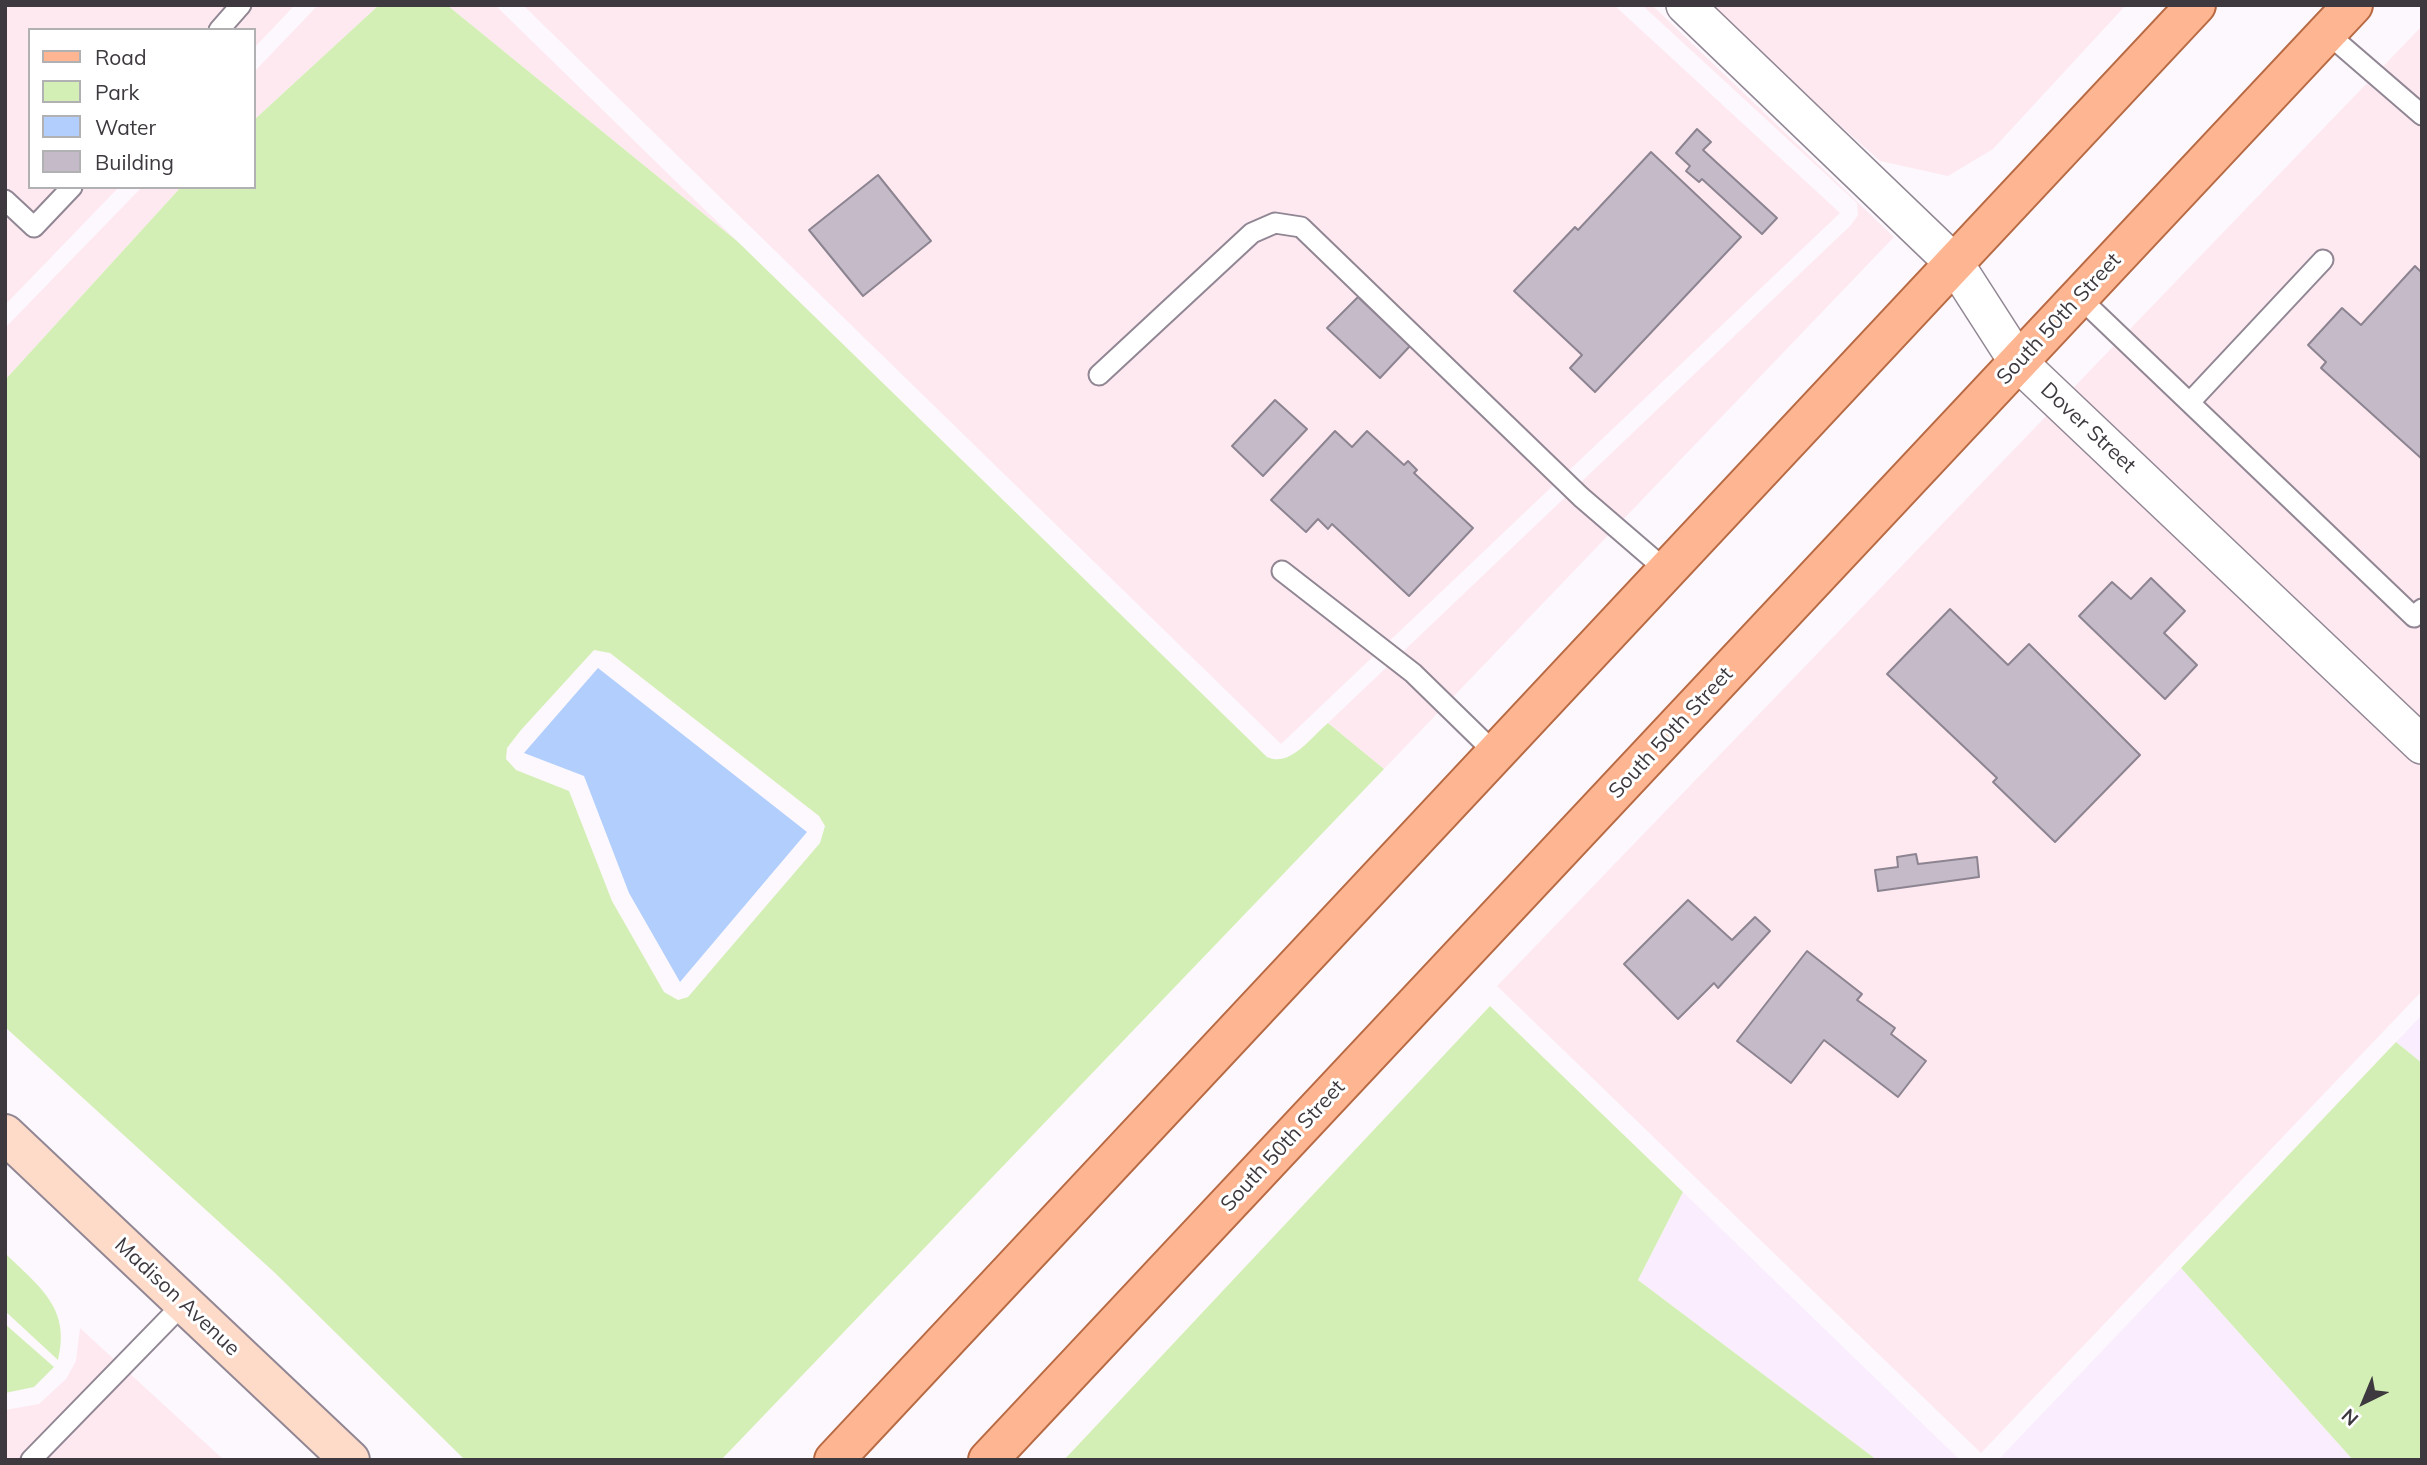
<!DOCTYPE html>
<style>
body{margin:0}
#map{position:relative;width:2427px;height:1465px;overflow:hidden;background:#fcf8fd;font-family:Mulish,sans-serif}
canvas{display:block}
.frame{position:absolute;inset:0;border:7px solid #3d393f;pointer-events:none}
.legend{position:absolute;left:28px;top:28px;width:228px;height:161px;box-sizing:border-box;background:#fff;border:2px solid #b1b0b2;margin:0;padding:9px 12px;list-style:none;font-size:21px;color:#3d393f}
.legend li{display:flex;align-items:center;gap:14px;height:35px}
.legend b{width:35px;border:2px solid #b1b0b2}
.north{position:absolute;left:2329px;top:1367px;width:70px;height:70px;-webkit-text-stroke:5px #fff;paint-order:stroke;rotate:223deg;font-size:19px;font-weight:700;line-height:28px;text-align:center;color:#3d393f}
.north::after{content:'';display:block;margin:auto;width:24px;height:32px;background:#3d393f;clip-path:polygon(50% 0,100% 100%,50% 72%,0 100%)}
</style>
<div id="map">
<canvas width="2427" height="1465"></canvas>
<div class="frame"></div>
<ul class="legend">
<li><b style="height:9px;background:#fdb691"></b>Road</li>
<li><b style="height:19px;background:#d4efb6"></b>Park</li>
<li><b style="height:19px;background:#b2cefc"></b>Water</li>
<li><b style="height:19px;background:#c4bac8"></b>Building</li>
</ul>
<div class="north">N</div>
</div>
<script>
const ctx = document.querySelector('canvas').getContext('2d');
ctx.lineJoin = 'round';
function fill(path, color) {
  ctx.fillStyle = color;
  ctx.fill(path, 'evenodd');
}
function stroke(path, color, width, dash) {
  ctx.strokeStyle = color;
  ctx.lineWidth = width;
  ctx.lineCap = dash ? 'butt' : 'round';
  ctx.setLineDash(dash || []);
  ctx.stroke(path);
}
function label(font, color, halo, rows, align = 'center') {
  ctx.font = font + ' Mulish,sans-serif';
  ctx.lineWidth = 6;
  ctx.setLineDash([]);
  ctx.textBaseline = 'middle';
  ctx.strokeStyle = halo;
  ctx.fillStyle = color;
  for (const [text, x, y, turn = 0] of rows) {
    ctx.save();
    ctx.translate(x, y);
    ctx.rotate((+turn || 0) * Math.PI / 180);
    ctx.textAlign = isNaN(turn) ? turn : align;
    if (halo) ctx.strokeText(text, 0, 0);
    ctx.fillText(text, 0, 0);
    ctx.restore();
  }
}
fill(new Path2D(`
 M2422,1015V1063L2396,1042Z
 M1683,1192L1960,1460H1877L1638,1280Z
 M2181,1268L2353,1460H1998Z`), '#faeefe');
fill(new Path2D(`
 M5,5H295L254,48V30H30V187H119L5,305Z
 M318,5H379L254,120V72Z
 M447,5H495L737,241Z
 M523,5H1614L1840,213L1281,744Z
 M1642,5H1652L1894,237L1384,769L1328,723L1851,225L1858,215L1857,203Z
 M1705,5H2126L1993,149L1948,176L1880,161Z
 M2422,26V991L1981,1453L1497,986Z
 M142,187H181L5,380V328Z
 M80,1328L224,1460H5V1410L39,1404L66,1379L76,1361Z`), '#fee9f0');
fill(new Path2D(`
 M379,5H447L737,241L1267,757C1290,768 1311,737 1328,723L1384,769L721,1460H465L274,1272L5,1027V380L181,187H254V120ZM594,650L610,653L819,816L825,826L820,843L688,997L678,1000L664,992L612,901L569,791L516,770L506,759L507,748L521,730Z
 M1490,1006L1683,1192L1638,1280L1877,1460H1064Z
 M2396,1042L2422,1063V1460H2353L2181,1268Z
 M5,1253C39,1287 71,1307 58,1360L5,1311Z
 M5,1324L54,1367L34,1387L5,1393Z`), '#d4efb6');
fill(new Path2D(`
 M598,668L807,832L680,982L629,893L584,776L524,753Z`), '#b2cefc');
const building = new Path2D(`
 M1697,129L1711,142L1703,150L1777,218L1762,234L1702,179L1699,182L1686,171L1690,166L1676,153Z
 M1651,152L1741,237L1595,392L1570,368L1582,355L1514,291L1575,227L1578,230Z
 M878,175L931,241L863,296L809,230Z
 M2415,266L2422,273V459L2321,368L2326,362L2308,345L2342,308L2361,325Z
 M1358,297L1410,346L1380,378L1327,328Z
 M1275,400L1307,429L1263,476L1232,446Z
 M1335,431L1352,447L1367,431L1404,465L1408,461L1417,470L1414,473L1473,528L1409,596L1332,524L1328,529L1318,519L1306,532L1271,500Z
 M2151,578L2185,611L2164,633L2197,665L2165,699L2079,616L2112,582L2131,599Z
 M1950,609L2008,665L2029,644L2140,755L2055,842L1993,782L1997,778L1887,674Z
 M1916,854L1918,864L1977,857L1979,877L1878,891L1875,870L1898,867L1897,857Z
 M1688,900L1732,940L1755,917L1770,931L1718,988L1714,983L1678,1019L1624,964Z
 M1807,951L1862,994L1857,1000L1895,1028L1891,1034L1926,1061L1898,1097L1824,1040L1791,1083L1737,1041Z`);
fill(building, '#c4bac8');
stroke(building, '#8d8491', 2);
const lane = new Path2D(`
 M219,30L241,5
 M2327,33L2422,115
 M5,200L34,227L72,187
 M2079,297L2414,617L2422,609
 M1099,375L1252,233L1275,223L1301,227L1581,497L1667,571
 M2191,401L2323,260
 M1282,571L1413,673L1496,754
 M31,1460L184,1303`);
const street = new Path2D(`
 M1685,5L1955,264L2018,362L2422,745`);
const secondary = new Path2D(`
 M5,1134L350,1460`);
const primary = new Path2D(`
 M834,1460L2196,5
 M988,1460L2353,5`);
stroke(lane, '#918794', 23);
stroke(street, '#918794', 40);
stroke(secondary, '#918794', 42);
stroke(primary, '#b86a44', 42);
stroke(lane, '#fff', 19);
stroke(street, '#fff', 37);
stroke(secondary, '#fedac8', 38);
stroke(primary, '#fdb691', 38);
label('21px', '#3d393f', '#fff', [
 ["South 50th Street",2059,319,-47],
 ["Dover Street",2088,428,43],
 ["South 50th Street",1671,733,-47],
 ["South 50th Street",1283,1146,-47],
 ["Madison Avenue",177,1297,43]
]);
</script>
